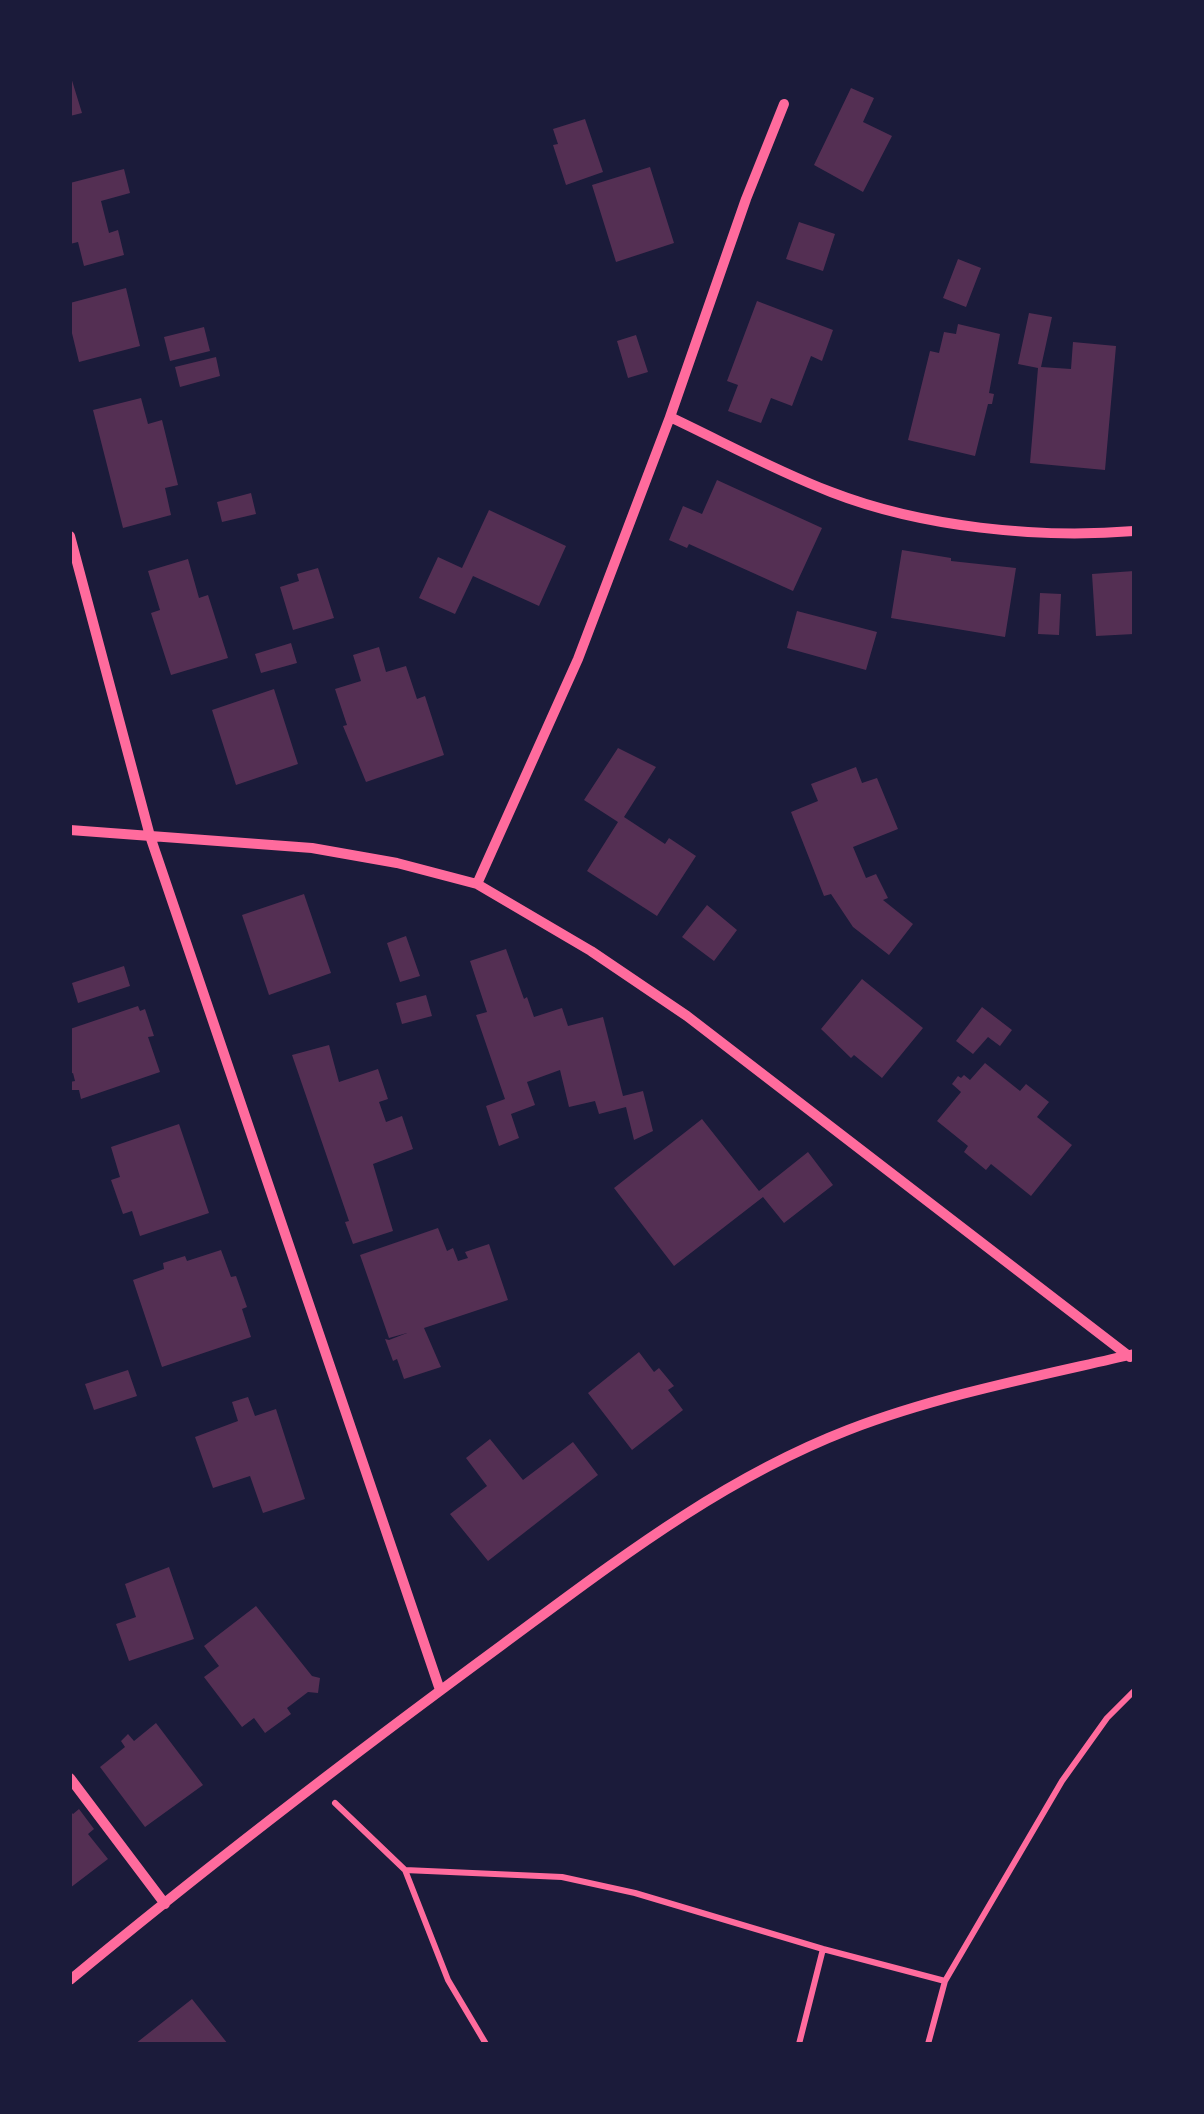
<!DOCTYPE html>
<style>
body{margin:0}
#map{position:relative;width:1204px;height:2114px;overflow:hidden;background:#1b1b3a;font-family:"Archivo Narrow",sans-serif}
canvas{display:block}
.frame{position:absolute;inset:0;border:72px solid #1b1b3a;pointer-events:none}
</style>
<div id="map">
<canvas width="1204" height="2114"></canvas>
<div class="frame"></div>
</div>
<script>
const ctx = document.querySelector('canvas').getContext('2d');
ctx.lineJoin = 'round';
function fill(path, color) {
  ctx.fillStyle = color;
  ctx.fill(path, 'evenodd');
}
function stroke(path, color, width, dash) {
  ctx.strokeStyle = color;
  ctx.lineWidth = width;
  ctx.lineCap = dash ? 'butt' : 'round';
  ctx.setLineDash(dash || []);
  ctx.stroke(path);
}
fill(new Path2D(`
 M70,74L82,113L70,116Z
 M851,88L874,98L863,122L892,136L863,192L814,165Z
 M585,119L603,172L566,185L553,145L558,144L553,129Z
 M650,167L674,243L616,262L592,185Z
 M124,169L130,193L101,201L109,233L118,230L124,255L84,266L78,242L70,244V183Z
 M799,222L835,234L823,271L786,259Z
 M958,259L981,268L966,307L943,298Z
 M126,288L140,346L79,362L70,325V303Z
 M757,301L833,330L822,361L811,356L792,406L771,398L761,423L728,411L738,385L727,381Z
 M1029,313L1052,317L1041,367L1071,369L1073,342L1116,346L1105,470L1030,463L1038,368L1018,364Z
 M958,324L1000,334L989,393L994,394L992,404H988L975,456L908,440L930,351L939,353L944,332L956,334Z
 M204,327L210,351L170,361L164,337Z
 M636,335L648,372L628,378L617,341Z
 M216,357L220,376L180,387L175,367Z
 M141,398L148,424L162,420L178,485L165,488L171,515L123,528L93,410Z
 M717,480L822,528L793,591L689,544L687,548L669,540L683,506L702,514Z
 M251,493L256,514L222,522L217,502Z
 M489,510L566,546L539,606L473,576L455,614L419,598L438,557L462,568Z
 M902,550L951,558V561L1016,568L1005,637L891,618Z
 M188,559L199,598L208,595L228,658L171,675L151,613L160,610L148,571Z
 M318,568L334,618L293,630L280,587L299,581L297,574Z
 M1134,571V634L1096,636L1092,574Z
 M1040,593L1061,594L1059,635L1038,634Z
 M797,611L877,632L866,670L787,648Z
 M291,643L297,663L261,673L255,654Z
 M379,647L386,672L406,666L417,699L425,696L444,755L366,782L343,726L347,725L335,689L361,681L353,655Z
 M274,689L298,764L236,785L212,710Z
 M618,748L656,767L624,817L665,844L669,838L696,856L657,916L587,871L618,822L584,800Z
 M856,767L862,783L877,778L898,829L853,847L866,878L876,874L888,898L883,900L913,924L889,955L853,927L831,894L824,896L791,812L818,801L811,784Z
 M304,894L331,973L269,995L242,915Z
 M707,905L737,930L714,961L682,937Z
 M406,936L420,976L400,982L387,943Z
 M506,949L524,999L527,997L534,1017L562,1008L568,1026L603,1017L623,1096L643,1091L653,1131L634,1140L626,1107L599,1114L595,1101L569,1107L560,1070L527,1082L535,1105L511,1114L519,1138L499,1146L486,1106L505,1099L476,1015L487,1012L470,961Z
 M124,966L130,986L78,1003L72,983Z
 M862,979L923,1028L882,1078L854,1055L851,1058L821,1029Z
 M426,995L432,1016L402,1024L396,1003Z
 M138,1006L140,1011L145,1009L154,1036L148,1037L160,1072L81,1099L79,1090H70V1082L75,1081L73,1073L70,1074V1029Z
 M982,1007L1012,1030L1000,1046L988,1037L973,1054L956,1041Z
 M329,1045L339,1082L378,1069L388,1099L379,1102L386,1122L402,1116L413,1149L373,1164L393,1231L353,1244L345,1222L349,1221L292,1055Z
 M985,1063L1020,1091L1026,1084L1049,1102L1037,1117L1072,1145L1031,1196L991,1164L986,1170L964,1152L968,1146L937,1121L961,1092L952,1084L958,1076L961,1078L964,1075L970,1080Z
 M702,1119L759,1191L808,1152L833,1185L784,1223L763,1197L674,1266L614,1188Z
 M179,1124L209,1213L140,1236L132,1211L123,1214L111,1180L120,1177L111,1147Z
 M438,1228L447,1251L453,1248L458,1261L468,1258L465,1252L489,1244L508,1300L424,1328L441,1367L404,1379L397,1359L393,1361L385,1339L389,1340L407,1333L389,1338L360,1255Z
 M221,1250L231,1277L236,1276L247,1307L242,1309L251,1337L162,1367L133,1280L164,1269L163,1263L185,1256L187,1261Z
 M639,1352L654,1372L659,1368L674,1386L668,1390L683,1410L632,1450L588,1393Z
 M128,1370L137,1396L94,1410L85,1384Z
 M248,1397L255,1416L276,1409L305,1499L263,1513L250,1476L213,1488L195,1437L238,1421L232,1402Z
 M490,1439L523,1480L573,1442L598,1475L488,1561L450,1514L487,1486L466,1458Z
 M169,1567L194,1639L129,1661L116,1624L136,1617L125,1584Z
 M256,1606L312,1676L320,1678L318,1693L308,1692L287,1708L291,1714L265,1733L254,1718L242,1727L204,1677L219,1666L204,1646Z
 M156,1723L203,1785L145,1827L100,1767L125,1747L121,1741L128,1734L134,1741Z
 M79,1809L94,1829L88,1834L108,1859L70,1888V1811L73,1814Z
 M192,1999L228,2044H135Z`), '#542f53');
stroke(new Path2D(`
 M335,1803L405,1870L448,1980L486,2044
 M405,1870L562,1877L635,1893L823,1949L945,1981
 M799,2044L823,1949
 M928,2044L945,1981L1062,1781L1107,1718L1134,1691`), '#ff6b9d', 6);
stroke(new Path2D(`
 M670,417L746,199L784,104
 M70,536L150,836L440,1690
 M70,830L312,848L397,863L477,884L591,951L687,1016L1130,1357
 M477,884L578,659L670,417C723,442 776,471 831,492C921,527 1038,539 1134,531
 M70,1778L165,1904
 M70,1980C210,1864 355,1753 502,1645C612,1564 719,1480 848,1430C939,1395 1039,1376 1134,1354`), '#ff6b9d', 10);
</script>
